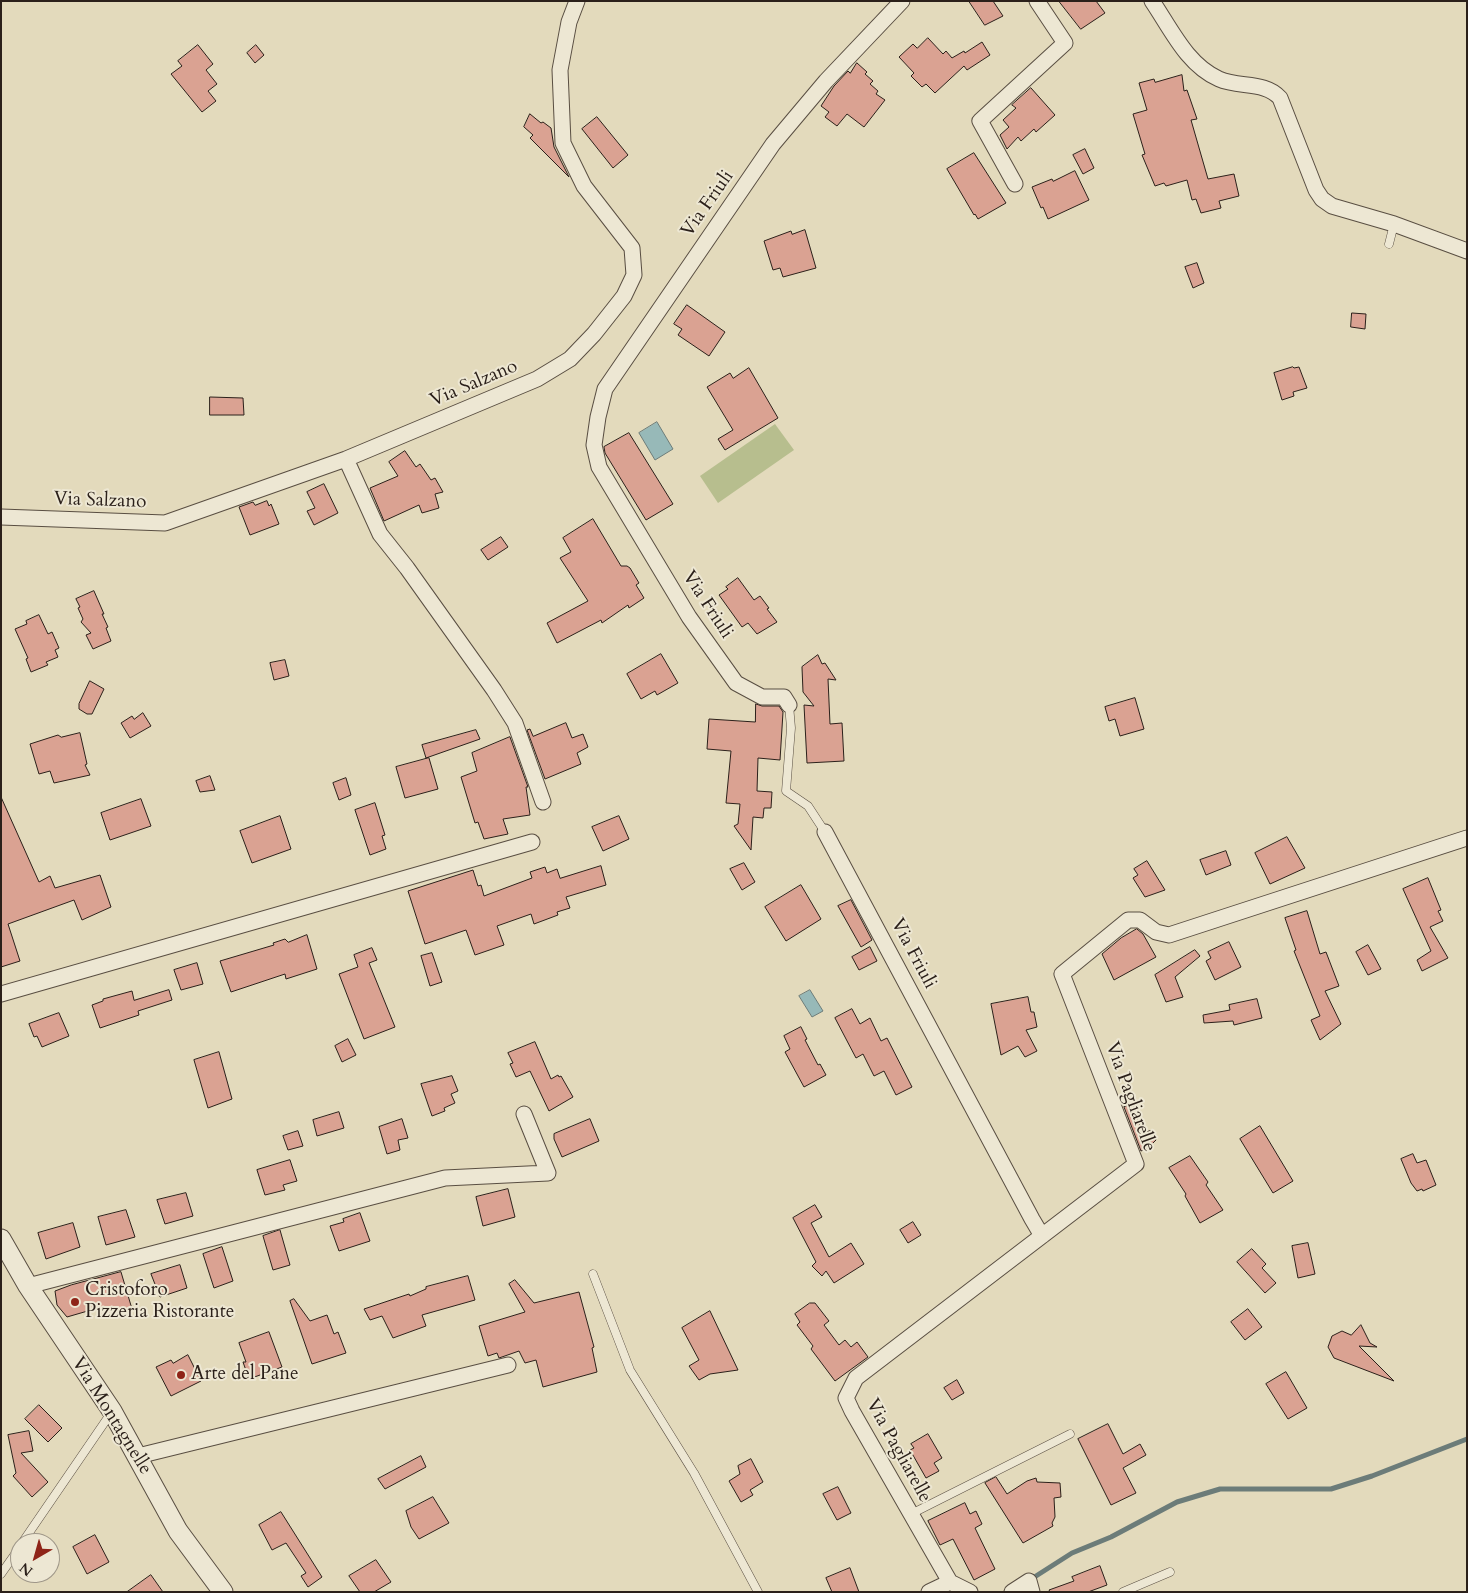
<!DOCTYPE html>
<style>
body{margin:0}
#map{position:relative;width:1468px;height:1593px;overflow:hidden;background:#e3dabc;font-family:Cardo,serif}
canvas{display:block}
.frame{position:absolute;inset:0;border:2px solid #2b201a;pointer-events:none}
.north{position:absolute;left:10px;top:1533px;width:50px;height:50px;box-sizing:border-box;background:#ede7d3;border:1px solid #9f9789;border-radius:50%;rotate:218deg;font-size:14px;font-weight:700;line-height:20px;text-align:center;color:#2b201a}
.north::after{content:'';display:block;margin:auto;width:18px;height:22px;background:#8f2418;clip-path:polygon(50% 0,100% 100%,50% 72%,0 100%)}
</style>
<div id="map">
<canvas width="1468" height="1593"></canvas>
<div class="frame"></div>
<div class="north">N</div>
</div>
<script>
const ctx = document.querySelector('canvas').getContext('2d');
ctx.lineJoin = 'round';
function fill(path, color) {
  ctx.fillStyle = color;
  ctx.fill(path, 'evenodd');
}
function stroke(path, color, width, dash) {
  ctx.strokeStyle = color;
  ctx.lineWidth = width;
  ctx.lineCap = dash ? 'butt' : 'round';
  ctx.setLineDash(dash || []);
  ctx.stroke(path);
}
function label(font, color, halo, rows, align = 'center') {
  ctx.font = font + ' Cardo,serif';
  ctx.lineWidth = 4;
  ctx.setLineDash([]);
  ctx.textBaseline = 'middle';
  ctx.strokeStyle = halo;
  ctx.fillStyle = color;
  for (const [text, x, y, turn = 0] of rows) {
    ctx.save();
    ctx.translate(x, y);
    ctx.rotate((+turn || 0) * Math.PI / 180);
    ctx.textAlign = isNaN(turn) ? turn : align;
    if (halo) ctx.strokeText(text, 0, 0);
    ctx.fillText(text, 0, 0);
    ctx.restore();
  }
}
fill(new Path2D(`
 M775,424L794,450L718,503L700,476Z`), '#b7be8e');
const water = new Path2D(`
 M657,422L673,449L655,460L639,433Z
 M810,990L823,1011L812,1017L799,996Z`);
fill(water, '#97b9b8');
stroke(water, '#6c7c79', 1);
stroke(new Path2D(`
 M1036,1576L1072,1553L1111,1537L1177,1502L1220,1489H1331L1372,1476L1467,1439`), '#6c7c79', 5);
const building = new Path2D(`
 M969,1H993L1003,16L985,25Z
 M1059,1H1096L1105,13L1081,29Z
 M928,38L943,54L946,51L952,58L964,51L965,53L982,42L990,55L967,70L964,66L935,93L926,84L922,87L911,76L914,73L899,57L913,44L917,48Z
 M198,45L213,64L206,70L217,84L208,91L216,101L202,112L171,74L182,66L178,61Z
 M256,45L264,55L255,63L247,53Z
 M857,63L867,72L865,74L873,81L870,84L878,91L876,94L885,100L864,127L847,114L837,126L825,117L829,112L821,106L834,86L848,71L850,73Z
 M1182,75L1184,91L1187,90L1197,119L1191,120L1208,179L1234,174L1239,196L1219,201L1221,208L1201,213L1196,199L1192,200L1187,180L1166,186L1164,183L1155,186L1142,155L1145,154L1133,114L1147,110L1139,83L1154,79L1155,82Z
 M1031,88L1055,115L1036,132L1034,129L1021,141L1018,137L1007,149L1000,135L1009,127L1003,120L1016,108L1012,105Z
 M530,114L541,123L543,122L551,128L554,147L569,177L530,138L533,135L524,127Z
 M597,117L628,155L613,168L582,129Z
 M1085,149L1094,168L1083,174L1073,155Z
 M974,153L1006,203L978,219L975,214L974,215L947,169Z
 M1075,171L1089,200L1048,219L1043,207L1041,208L1032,187L1052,179L1053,181Z
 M805,230L816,268L783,277L780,268L773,270L764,241L791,231L792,234Z
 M1197,263L1204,283L1193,288L1185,267Z
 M687,305L725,332L709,356L678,335L682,329L674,324Z
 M1352,313L1366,314L1365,329L1351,327Z
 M1293,367L1294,368L1299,367L1307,388L1293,392L1294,396L1282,400L1274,373Z
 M749,368L778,418L725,450L718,439L733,430L707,387L730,373L733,378Z
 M210,397L243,398L244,415H210Z
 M629,433L673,504L646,520L605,453L604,447Z
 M405,451L416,467L420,464L431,480L435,478L443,492L435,494L439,508L422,513L419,505L384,521L370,488L398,476L389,462Z
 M324,484L338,513L314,525L307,511L315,508L307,492Z
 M267,501L269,506L271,504L279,524L250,535L239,507L253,502L255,505Z
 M593,519L621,566H627L630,568L639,583L636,585L644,598L629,608L628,605L602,623L601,620L557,643L547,623L588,601L560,558L571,552L563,538Z
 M501,537L508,547L488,560L481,550Z
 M738,578L754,600L760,596L769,608L767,609L777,622L757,634L748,623L742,627L719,595L728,589L726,587Z
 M94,591L104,614H102L108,627L106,628L111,641L93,649L86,635L91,633L81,622L83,619L78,608L80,607L76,599Z
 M39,615L48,634L52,632L59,648L55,650L58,657L46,662L48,665L31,672L26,659L28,658L15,629L27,624L26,621Z
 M661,654L678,683L657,695L655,691L641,699L627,674Z
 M818,655L822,664L825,663L836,680L828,679L830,724L842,723L844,761L807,763L804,705L814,706L803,692L802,667Z
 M285,660L289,676L274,680L270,663Z
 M90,681L104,689L92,714H87L79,709V704Z
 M1135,698L1144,729L1120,736L1115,719L1109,721L1105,707Z
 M756,704L762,706H779L783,712L780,760L758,758L757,791L772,792L771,808H764L763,818L753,817L751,850L734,826L738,824L740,804L726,803L731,751L707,749L709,719L755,722Z
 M143,713L151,726L130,738L121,723L132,716L134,719Z
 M566,723L572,738L583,734L588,747L577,753L581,764L545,779L527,730L530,729L533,736Z
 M476,730L480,739L426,758L422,745Z
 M80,733L87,764L85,765L90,775L54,783L50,771L39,774L30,744L58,735L61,737Z
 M510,737L528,787H526L530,815L503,819L508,834L484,839L478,822L475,823L461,777L477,771L472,753Z
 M429,758L438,789L405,798L396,767Z
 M210,776L215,790L200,792L196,781Z
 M346,778L351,795L339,800L333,783Z
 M1,797L39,882L50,876L55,888L100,875L111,907L82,920L74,900L8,924L20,961L1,967Z
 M141,799L151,826L110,840L101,813Z
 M375,803L385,835L382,836L386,849L370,855L355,810Z
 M280,816L291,849L252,863L240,831Z
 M619,816L629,839L603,851L592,827Z
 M1287,837L1305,868L1270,884L1255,853Z
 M1226,851L1231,865L1206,875L1200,860Z
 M1147,861L1165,890L1145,897L1133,878L1138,875L1134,869Z
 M744,863L755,882L742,890L730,869Z
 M601,866L606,885L566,897L570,908L557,912L558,915L534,924L531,914L497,926L504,945L475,955L466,930L425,944L408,891L473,870L478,886L481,885L484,896L532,878L530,872L545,867L547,873L557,869L560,878Z
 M1428,878L1441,910L1438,911L1443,921L1430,927L1448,958L1422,971L1417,960L1431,951L1403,889Z
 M801,885L821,919L786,941L765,907Z
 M851,900L872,940L861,947L838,906Z
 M1307,911L1320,954L1326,952L1339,986L1325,991L1341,1024L1320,1040L1311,1020L1320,1016L1294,951L1296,950L1285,918Z
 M1137,929L1143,934L1156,957L1114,980L1102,954L1121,938Z
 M307,935L317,969L286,979L285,974L231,992L220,961L274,945L273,943L285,939L288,942Z
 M1229,942L1241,967L1215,980L1206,961L1211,958L1208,952Z
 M1368,945L1381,969L1368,975L1356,952Z
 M870,947L877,961L859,970L852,957Z
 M372,948L377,960L369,963L395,1027L364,1039L339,974L358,967L354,955Z
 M1195,950L1200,956L1175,977L1183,997L1166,1002L1155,975Z
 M432,953L442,982L430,986L421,956Z
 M197,963L203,984L181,990L174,970Z
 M169,990L172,1000L138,1011L139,1015L100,1028L92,1005L103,1001V999L132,991L134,1000Z
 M1028,997L1031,1012H1034L1037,1027L1026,1030L1037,1051L1025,1057L1018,1046L1001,1055L991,1004Z
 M1257,999L1262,1018L1234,1025L1233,1021L1204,1023L1203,1015L1230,1010L1229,1005Z
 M852,1009L860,1024L870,1018L881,1041L887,1038L912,1087L896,1095L884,1071L874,1076L863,1054L856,1058L835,1018Z
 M59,1013L69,1036L42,1047L37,1036L34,1037L29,1024Z
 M801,1027L807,1039L805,1040L818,1065L820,1064L826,1075L804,1087L785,1052L790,1049L784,1036Z
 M348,1039L356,1055L342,1062L335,1046Z
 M535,1042L551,1079L558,1075L559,1077L561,1076L573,1097L549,1111L530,1071L516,1077L510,1064L513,1063L508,1053Z
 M219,1052L232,1099L208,1108L194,1060Z
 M452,1076L458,1091L451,1094L455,1103L444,1108L445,1111L432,1116L421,1084Z
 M1133,1104L1136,1116L1143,1133L1152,1130L1156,1140L1148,1148L1141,1151L1124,1107Z
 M339,1112L344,1128L317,1136L313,1120Z
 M402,1119L408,1138L398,1140L400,1150L387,1154L379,1127Z
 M590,1119L599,1141L562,1157L554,1139V1134Z
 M1260,1126L1293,1181L1273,1193L1240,1139Z
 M298,1131L303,1146L288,1150L283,1136Z
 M1413,1154L1417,1163L1426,1160L1436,1185L1423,1191L1422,1189L1417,1191L1411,1183L1401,1159Z
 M1190,1156L1208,1182L1206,1185L1223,1210L1200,1223L1185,1196L1186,1194L1169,1168Z
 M290,1160L297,1181L283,1185L285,1190L265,1195L257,1170Z
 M508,1189L515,1217L483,1226L476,1197Z
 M186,1193L193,1216L165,1224L157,1200Z
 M815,1205L822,1217L811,1223L829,1257L851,1243L864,1264L834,1283L826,1271L822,1276L812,1266L816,1262L793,1218Z
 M126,1210L135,1237L106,1245L98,1217Z
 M360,1213L370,1241L339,1251L330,1226L344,1222L343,1219Z
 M913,1222L921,1235L908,1243L900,1230Z
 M73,1223L80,1247L46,1259L38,1233Z
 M280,1230L290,1265L273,1270L263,1236Z
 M1308,1243L1315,1274L1298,1278L1292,1246Z
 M222,1247L233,1281L214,1288L203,1254Z
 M1252,1249L1266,1264L1262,1268L1276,1283L1265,1293L1237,1262Z
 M180,1265L187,1288L160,1297L151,1274Z
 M121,1272L132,1309L101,1318L98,1308L67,1317L57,1305L55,1291L71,1285Z
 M468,1276L475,1300L422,1315L426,1326L393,1338L382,1316L370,1320L364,1309L409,1294L410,1296L426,1289V1287Z
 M515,1280L534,1303L579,1292L594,1347L592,1348L597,1372L543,1387L536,1360L525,1363L519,1351L499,1358L497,1353L488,1356L479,1326L525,1312L509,1284Z
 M294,1299L310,1321L327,1315L334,1334L338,1332L346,1353L312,1364L290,1301Z
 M810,1303H815L829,1321L824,1325L839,1345L845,1340L851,1347L857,1342L868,1357L835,1381L811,1349L813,1346L797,1325L800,1322L795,1314Z
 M1248,1309L1262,1327L1245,1340L1231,1322Z
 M710,1311L738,1370L710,1374L699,1380L689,1366L699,1360L682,1328Z
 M1361,1325L1370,1343L1377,1347L1359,1346L1394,1381L1334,1358L1328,1347L1332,1336L1342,1331L1351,1335Z
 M269,1332L282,1367L249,1379L243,1362H246L239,1343Z
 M188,1355L201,1381L171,1396L156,1367L171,1360L173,1363Z
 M1286,1372L1307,1408L1288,1419L1266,1384Z
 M957,1380L964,1393L952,1400L944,1388Z
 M39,1405L62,1428L48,1442L25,1419Z
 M1108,1424L1123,1454L1140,1444L1146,1455L1123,1468L1136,1493L1111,1505L1078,1439Z
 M29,1431L33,1451L21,1453L48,1482L32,1497L13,1476L16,1473L8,1435Z
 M928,1434L942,1458L934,1463L939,1471L926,1478L910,1450L914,1448L911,1444Z
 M421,1456L426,1467L385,1489L378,1479Z
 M751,1459L763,1482L750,1490L753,1495L741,1502L729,1481L740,1474L738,1466Z
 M996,1477L1007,1494L1027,1481L1036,1478L1037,1482L1060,1483L1061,1497L1054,1498L1055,1517L1052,1523L1053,1526L1023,1543L985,1483Z
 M838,1487L851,1513L837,1520L823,1494Z
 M433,1497L449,1523L419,1539L411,1527L406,1511Z
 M965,1503L970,1514L976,1511L982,1524L975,1528L995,1569L974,1580L953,1539L940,1545L928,1521Z
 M281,1512L322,1577L308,1587L301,1576L306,1573L286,1543L272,1550L259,1525Z
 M95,1535L109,1562L87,1574L73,1547Z
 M376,1560L391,1582L374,1592H360L349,1576Z
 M1100,1566L1107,1585L1088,1592H1050L1049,1590L1074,1581L1072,1577Z
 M850,1568L859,1592H832L826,1578Z
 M151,1575L163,1592H127Z`);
fill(building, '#daa292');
stroke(building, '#2b201a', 1);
const service = new Path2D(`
 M1389,244L1394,224
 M789,705L791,728L786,791L808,806L825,832
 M593,1274L630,1370L694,1473L758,1592
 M911,1514L1070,1434
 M22,1543L111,1413
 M1,1574L20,1547
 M1123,1592L1170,1572`);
const minor = new Path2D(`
 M1152,1C1171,29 1187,65 1219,79C1239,88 1265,81 1280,98L1316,190L1322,199L1332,206L1394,224L1467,251
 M1015,184L980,121L1065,43L1037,1
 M346,459L380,534L407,568L494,690L515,723L543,802
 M1,517L165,523L346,459L537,379L570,359L594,334L624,296L634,275L632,248L584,186L563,143L560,70L569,22L577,1
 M789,705L784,697H762L736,683L689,617L599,467L594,445L598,417L605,389L773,144L826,81L902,1
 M825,832L1032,1219L1042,1236
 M1,994L532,842
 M28,1286L445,1178L548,1173L524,1114
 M138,1456L508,1365
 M950,1582L852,1411L846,1398L856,1378L1136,1164L1062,974L1128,920H1140L1156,932L1169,935L1467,838
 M950,1582L970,1592
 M929,1592L950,1582
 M1012,1592L1029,1581L1032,1592`);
const tertiary = new Path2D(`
 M1,1239L28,1286L112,1411L178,1531L223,1592`);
stroke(service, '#594e42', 9);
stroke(minor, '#594e42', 17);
stroke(tertiary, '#594e42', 21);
stroke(service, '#ede7d3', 8);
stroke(minor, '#ede7d3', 15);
stroke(tertiary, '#ede7d3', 19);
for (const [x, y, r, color] of [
 [75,1302,5,"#8f2418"],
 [181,1375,5,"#8f2418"]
]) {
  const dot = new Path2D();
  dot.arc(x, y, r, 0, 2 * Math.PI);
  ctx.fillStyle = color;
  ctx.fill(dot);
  stroke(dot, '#ede7d3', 2);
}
label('19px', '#2b201a', '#ede7d3', [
 ["Via Friuli",708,204,-55],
 ["Via Salzano",474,384,-23],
 ["Via Salzano",100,501,2],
 ["Via Friuli",707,605,57],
 ["Via Friuli",913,954,62],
 ["Via Pagliarelle",1130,1097,70],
 ["Via Montagnelle",111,1416,58],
 ["Via Pagliarelle",898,1451,61]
]);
label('19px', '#2b201a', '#ede7d3', [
 ["Cristoforo",85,1291],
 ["Pizzeria Ristorante",85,1313],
 ["Arte del Pane",191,1375]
], 'left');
</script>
